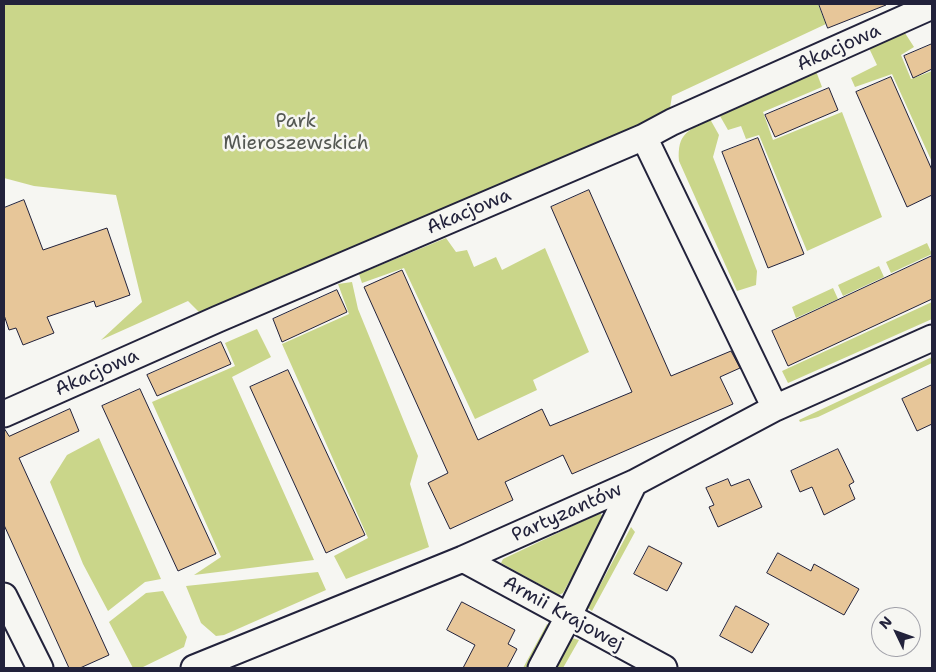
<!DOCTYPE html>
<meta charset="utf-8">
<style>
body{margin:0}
#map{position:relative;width:936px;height:672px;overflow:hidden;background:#f6f6f2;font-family:"Shantell Sans",sans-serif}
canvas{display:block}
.frame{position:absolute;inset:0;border:5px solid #22223b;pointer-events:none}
.north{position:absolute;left:871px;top:607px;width:50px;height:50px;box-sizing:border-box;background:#f6f6f2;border:1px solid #a1a1a9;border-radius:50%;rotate:312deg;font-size:14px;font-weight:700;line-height:20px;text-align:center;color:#22223b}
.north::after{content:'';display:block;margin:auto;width:18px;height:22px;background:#22223b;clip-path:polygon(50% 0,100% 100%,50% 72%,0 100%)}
</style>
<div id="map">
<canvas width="936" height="672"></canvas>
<div class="frame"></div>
<div class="north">N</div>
</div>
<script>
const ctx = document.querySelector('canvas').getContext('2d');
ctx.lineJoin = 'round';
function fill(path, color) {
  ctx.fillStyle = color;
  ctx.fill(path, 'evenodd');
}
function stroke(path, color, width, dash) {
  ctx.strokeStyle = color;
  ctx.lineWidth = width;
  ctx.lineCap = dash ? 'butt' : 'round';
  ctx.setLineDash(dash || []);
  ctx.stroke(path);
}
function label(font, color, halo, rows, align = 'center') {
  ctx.font = font + ' "Shantell Sans",sans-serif';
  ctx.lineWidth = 5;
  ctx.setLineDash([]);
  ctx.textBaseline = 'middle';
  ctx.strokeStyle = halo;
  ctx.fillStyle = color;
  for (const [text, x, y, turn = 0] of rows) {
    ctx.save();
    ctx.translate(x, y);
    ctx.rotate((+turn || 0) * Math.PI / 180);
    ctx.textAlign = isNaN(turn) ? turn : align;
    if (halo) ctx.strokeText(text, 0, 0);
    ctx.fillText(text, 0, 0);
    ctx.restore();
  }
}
fill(new Path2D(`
 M4,4H818L826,24L672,96L669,114L243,296L199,312L188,301L101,340L142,302L116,195L34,186L4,178Z
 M905,33L914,47L901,55L911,79L932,71V162L892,74L855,87L851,78L877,65L868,46Z
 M816,71L822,87L763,112L773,140L842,112L882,217L807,251L759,135L746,139L741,126L728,130L720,116Z
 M710,119L719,135L713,157L757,271L756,285L737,291L679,161C677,133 688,131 710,119Z
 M446,238L456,252L467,250L474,267L496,257L502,270L545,248L589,352L533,380L537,390L475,419L404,268L362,283L359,274Z
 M927,243L932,254L891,273L886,262Z
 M879,266L884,277L843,296L838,285Z
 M352,282L358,309L418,456L410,484L429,547L346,579L334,556L368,538L282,344L349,314L338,284Z
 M833,288L838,299L796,318L792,307Z
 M932,302V319L788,383L782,371Z
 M257,329L271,357L232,377L314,560L194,575L221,557L152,402L235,366L225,343Z
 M932,357V363L818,417L800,422L799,420Z
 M99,438L161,579L145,582L108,611L83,564L50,482L67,455Z
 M600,513L604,518L563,593L559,595L501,563L503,559Z
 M631,527L635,532L592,611L588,608Z
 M318,572L326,590L224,635L216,636L201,623L186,586Z
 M163,591L187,637L184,647L141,668H133L109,622L146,593Z
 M547,624L552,627L530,668H523Z
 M572,638L579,640L563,668H553L567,642Z`), '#cad68a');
const building = new Path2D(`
 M819,4H885L886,5L828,28Z
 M932,44V69L913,78L904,56Z
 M891,77L932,170V195L907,207L856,92Z
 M829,88L838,110L775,137L765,115Z
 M758,138L804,254L768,268L722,152Z
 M589,190L671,376L731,351L740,368L720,377L733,404L572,474L563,455L505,482L513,500L450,529L428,483L448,473L364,287L402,270L478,440L542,409L550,426L632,392L551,207Z
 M24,200L43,250L107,228L130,295L96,307L94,301L47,317L54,333L23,345L16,328L9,330L4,315V208Z
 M932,256V299L788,366L772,331Z
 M337,290L347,312L282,342L273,319Z
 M221,342L231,364L157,396L147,375Z
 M288,370L365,535L326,553L250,387Z
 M932,385V424L917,431L902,399Z
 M140,389L216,554L178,571L102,406Z
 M70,409L79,431L19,458L109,655L80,668H69L4,525V428L9,436Z
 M838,449L854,482L849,485L855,499L824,515L812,487L800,492L791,471Z
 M728,479L731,486L749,479L762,507L718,527L709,507L714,505L706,488Z
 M649,546L682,563L667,591L634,574Z
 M778,553L811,571L814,564L859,589L844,615L767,573Z
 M462,602L515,630L508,644L517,649L507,668H463L475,645L447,630Z
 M736,606L769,624L752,653L720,636Z`);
fill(building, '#e7c699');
stroke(building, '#22223b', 1);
const street = new Path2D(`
 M644,137L775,408
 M4,414L218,319L644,137L672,122L932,6
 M463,559L664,668
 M4,596L40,668
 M194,668L463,559L634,483L775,408L932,338
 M541,668L568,617L634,483`);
stroke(street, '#22223b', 29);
stroke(street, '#f6f6f2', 25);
label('19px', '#22223b', '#f6f6f2', [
 ["Akacjowa",839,48,-24],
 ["Akacjowa",469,212,-23],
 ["Akacjowa",97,373,-24],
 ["Partyzantów",567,513,-24],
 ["Armii Krajowej",563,614,29]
]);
label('19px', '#545853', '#f6f6f2', [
 ["Park",296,122],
 ["Mieroszewskich",296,144]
]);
</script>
